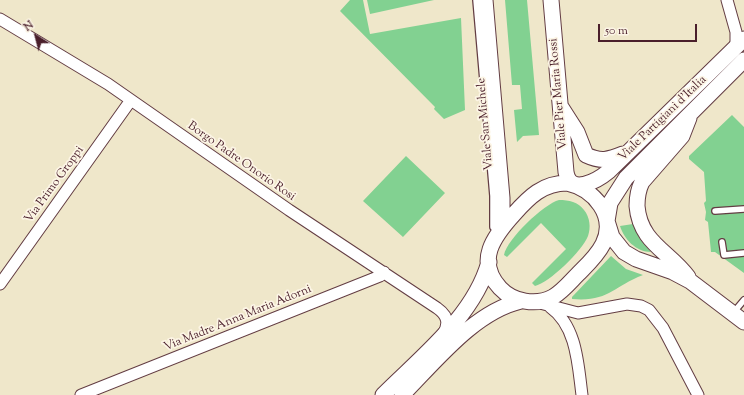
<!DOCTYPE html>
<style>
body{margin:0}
#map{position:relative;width:744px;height:395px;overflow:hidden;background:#efe7ca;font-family:"Sorts Mill Goudy",serif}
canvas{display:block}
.north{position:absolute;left:16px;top:16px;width:40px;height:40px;-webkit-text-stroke:3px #fcf5e5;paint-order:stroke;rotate:324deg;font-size:11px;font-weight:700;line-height:16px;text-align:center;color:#4a1f2b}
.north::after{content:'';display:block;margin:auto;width:14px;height:18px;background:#4a1f2b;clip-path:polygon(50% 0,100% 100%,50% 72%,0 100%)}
.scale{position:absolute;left:598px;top:24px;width:99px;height:18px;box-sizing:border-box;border:2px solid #4a1f2b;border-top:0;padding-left:5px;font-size:12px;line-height:14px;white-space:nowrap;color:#4a1f2b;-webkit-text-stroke:3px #fcf5e5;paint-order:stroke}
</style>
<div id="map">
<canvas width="744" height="395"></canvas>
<div class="north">N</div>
<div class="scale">50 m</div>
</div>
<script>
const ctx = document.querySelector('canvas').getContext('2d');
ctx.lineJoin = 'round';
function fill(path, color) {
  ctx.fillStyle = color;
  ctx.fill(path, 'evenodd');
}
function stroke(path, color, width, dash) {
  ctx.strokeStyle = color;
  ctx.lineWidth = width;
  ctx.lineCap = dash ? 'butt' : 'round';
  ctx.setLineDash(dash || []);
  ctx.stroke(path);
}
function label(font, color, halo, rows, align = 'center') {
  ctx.font = font + ' "Sorts Mill Goudy",serif';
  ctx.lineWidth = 3.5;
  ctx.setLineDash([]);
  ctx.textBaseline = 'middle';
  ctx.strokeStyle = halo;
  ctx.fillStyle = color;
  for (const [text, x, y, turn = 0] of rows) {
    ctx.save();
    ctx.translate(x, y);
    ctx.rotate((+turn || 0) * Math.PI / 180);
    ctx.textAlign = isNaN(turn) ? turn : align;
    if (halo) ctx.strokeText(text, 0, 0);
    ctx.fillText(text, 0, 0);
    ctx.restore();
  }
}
fill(new Path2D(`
 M350,0H363L370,34L461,18L465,110L444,119L434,109L435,107L340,11Z
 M367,0H434L370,14Z
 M505,0H527L539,135L523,136L517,142L514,110L522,109L520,85H512Z
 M732,115L744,127V273L715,252H711L708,222L705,220L706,212L704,203L706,201L704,172L689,159V156Z
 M406,156L445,193L403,237L363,201Z
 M559,200C569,200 578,202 584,210C590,217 591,228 588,236C583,250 549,283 535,286L532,283L566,249L541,223L507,257L504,255C507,239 544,204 559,200Z
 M633,224L640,239L651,252C636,252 624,239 620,226Z
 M611,256L626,269L643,275C612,287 609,302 572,299V297Z`), '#82d191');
const lane = new Path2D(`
 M476,0L493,196V227
 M715,211L744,209
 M722,242L724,255L744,253
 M733,313L744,300`);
const street = new Path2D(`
 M727,0L736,32V47
 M0,19L108,84L289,210L437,308C447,315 450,323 443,334
 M0,284L131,100
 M536,302L578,313L627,304L641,306L649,310L663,328L698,395
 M550,307C577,326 578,365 582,395
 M81,395L380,276L384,272`);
const secondary = new Path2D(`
 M485,0L502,198V217L499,230
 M551,0L566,172C570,196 597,181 609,171L744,39
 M744,60L626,178L610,203L607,221L612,237L624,252L636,259L673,272L690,281L744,322
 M561,107L577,132L586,155C601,162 608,160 623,154
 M567,183C594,189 617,216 603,244C597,256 587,265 578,274C570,282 563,291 553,297C536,306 513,302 500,288C475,261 494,236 514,214C529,197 543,183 567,183Z
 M688,277C669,251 640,243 637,206C637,198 638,190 642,182L682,136L689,118
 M383,395C422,356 474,316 489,262
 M402,395C436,361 474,312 521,301`);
stroke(lane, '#633d43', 8);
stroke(street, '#633d43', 13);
stroke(secondary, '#633d43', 17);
stroke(lane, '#fff', 5.5);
stroke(street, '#fff', 11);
stroke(secondary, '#fff', 15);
label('12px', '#4a1f2b', '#fcf5e5', [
 ["Viale Pier Maria Rossi",559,94,-95],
 ["Viale Partigiani d'Italia",663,119,-44],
 ["Viale San Michele",486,124,-95],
 ["Borgo Padre Onorio Rosi",241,162,35],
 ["Via Primo Groppi",55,185,-54],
 ["Via Madre Anna Maria Adorni",238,319,-22]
]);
</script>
